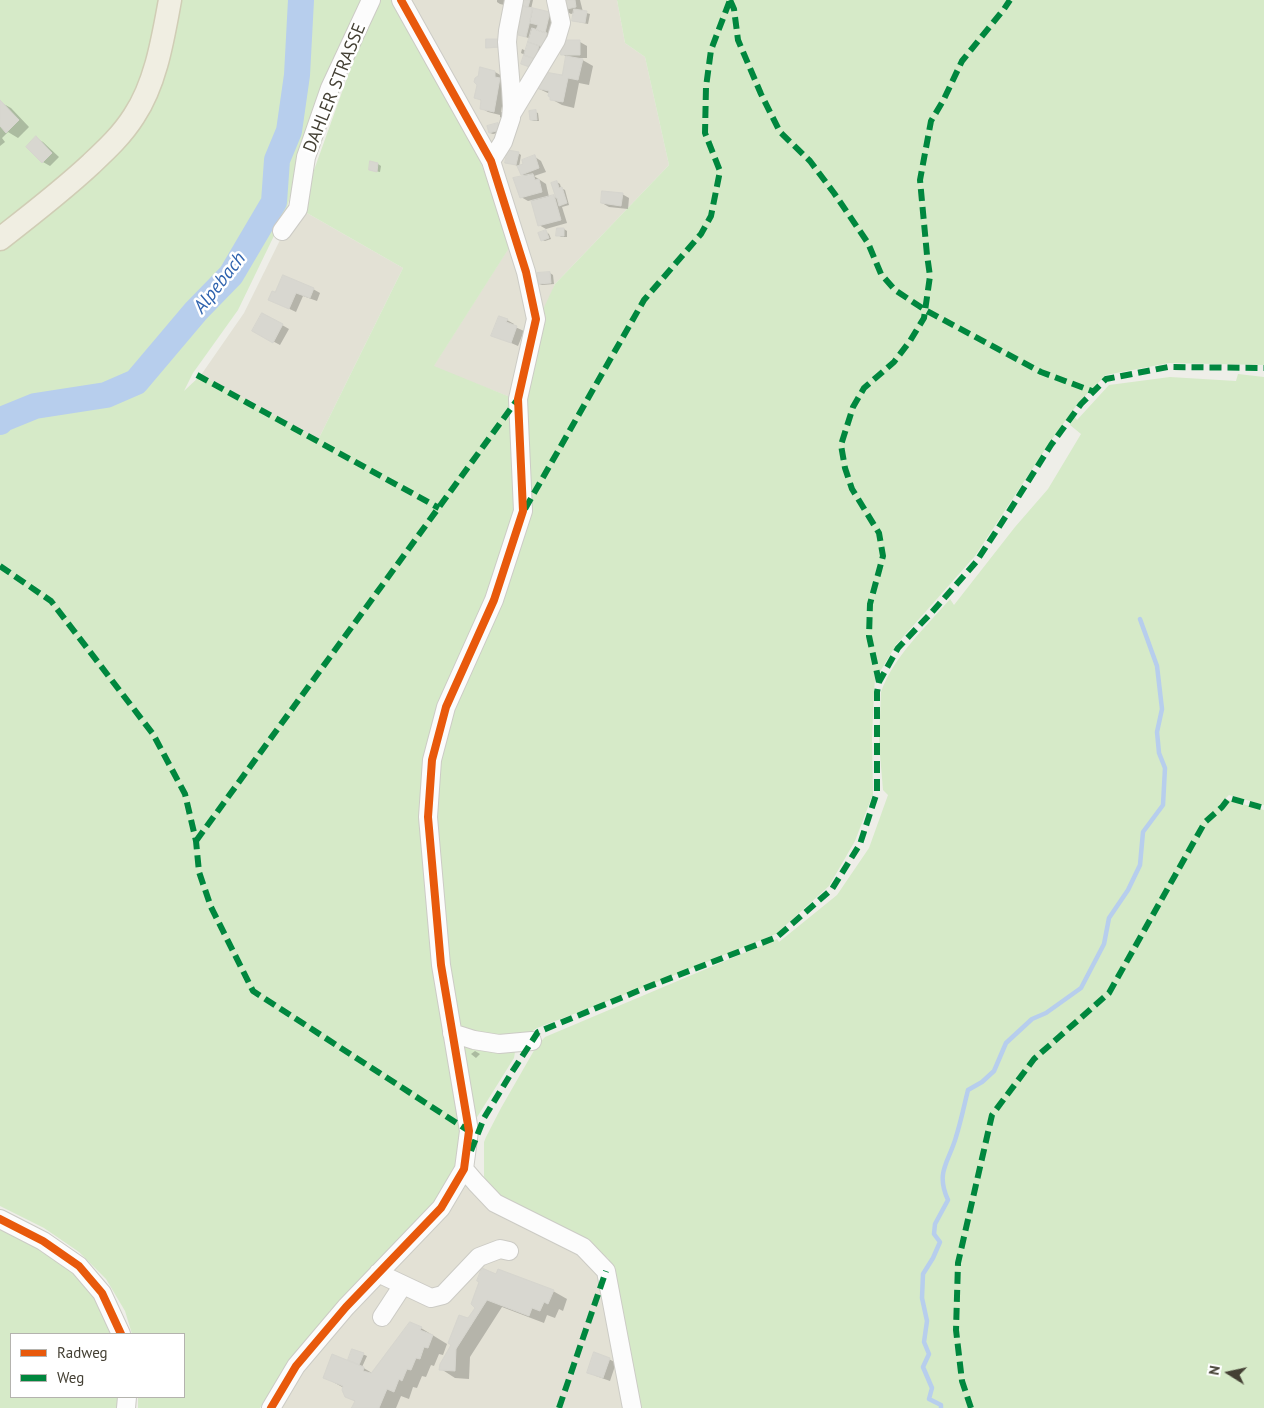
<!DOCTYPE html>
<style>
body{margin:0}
#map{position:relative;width:1264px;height:1408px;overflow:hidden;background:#eeeee8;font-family:"PT Sans",sans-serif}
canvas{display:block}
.legend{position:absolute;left:10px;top:1333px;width:175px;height:65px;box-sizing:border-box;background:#fff;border:1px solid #b4b3ae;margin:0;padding:6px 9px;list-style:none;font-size:15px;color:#444034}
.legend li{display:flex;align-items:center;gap:10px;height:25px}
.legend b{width:25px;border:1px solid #b4b3ae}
.north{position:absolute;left:1204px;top:1348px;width:50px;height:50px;-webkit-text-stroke:4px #fff;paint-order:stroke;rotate:280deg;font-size:14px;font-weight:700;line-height:20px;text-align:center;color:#444034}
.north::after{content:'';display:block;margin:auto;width:18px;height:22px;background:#444034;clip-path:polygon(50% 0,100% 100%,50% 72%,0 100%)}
</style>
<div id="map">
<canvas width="1264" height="1408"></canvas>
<ul class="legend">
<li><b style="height:6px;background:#e8590c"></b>Radweg</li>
<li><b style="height:6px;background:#00873e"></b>Weg</li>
</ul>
<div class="north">N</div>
</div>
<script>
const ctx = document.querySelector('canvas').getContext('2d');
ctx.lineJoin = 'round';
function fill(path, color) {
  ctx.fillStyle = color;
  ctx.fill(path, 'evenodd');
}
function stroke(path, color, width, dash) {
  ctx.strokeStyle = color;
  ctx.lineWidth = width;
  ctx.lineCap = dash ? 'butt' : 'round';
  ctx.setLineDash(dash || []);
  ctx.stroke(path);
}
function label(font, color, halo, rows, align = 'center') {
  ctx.font = font + ' "PT Sans",sans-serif';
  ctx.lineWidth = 5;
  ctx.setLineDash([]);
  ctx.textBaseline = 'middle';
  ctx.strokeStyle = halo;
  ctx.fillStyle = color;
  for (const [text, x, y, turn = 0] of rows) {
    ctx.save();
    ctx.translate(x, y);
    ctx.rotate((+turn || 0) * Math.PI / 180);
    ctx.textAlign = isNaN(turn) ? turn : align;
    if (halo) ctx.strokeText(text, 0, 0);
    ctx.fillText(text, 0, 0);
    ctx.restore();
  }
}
fill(new Path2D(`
 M405,0H617L625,43L645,57L669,165L555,284L515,399L433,367L517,235Z
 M300,209L403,268L318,440L201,375L244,313L284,232Z
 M474,1184L579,1249L601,1272L630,1408H273L300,1367L460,1185Z`), '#e3e1d5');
fill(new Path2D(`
 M0,0H163L142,86L122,123L0,230Z
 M177,0H366L305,143L286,211L238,310L193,373L184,391L201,375L318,440L403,268L300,209L375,0H394L465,128L481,163L511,245L434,366L515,399L514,517L483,602L446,689L424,769L461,1134L456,1166L445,1192L341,1304L272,1389L260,1408H138V1397H184V1334H132L125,1311L106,1279L79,1252L44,1228L0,1206V250L48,209L81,184L131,139L154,95Z
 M617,0H1264V365L1169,363L1106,375L1079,402L1050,442L975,556L896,645L875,680L874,692L872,738L873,794L855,841L829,886L776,934L650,985L537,1028L527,1035L500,1039L457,1031L432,815L437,759L450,709L526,512L520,400L539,318L555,284L669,165L645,57L625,43Z
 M1238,374L1264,377V805L1229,795L1225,799L1264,810V1408H638L614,1277L608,1258L584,1244L498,1200L486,1184L484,1176V1142L486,1137L501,1108L536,1047L545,1037L777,939L779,942L837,895L869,848L888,795L883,790L879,743L881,692C894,656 925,628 950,599L954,605L1015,527L1048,489L1081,434L1070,425L1075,417L1077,420L1109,385L1170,377L1236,381Z
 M459,1041L512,1046L515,1052L514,1058L474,1122Z
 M0,1224L40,1246L74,1273L96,1294L115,1334H11V1397H120L119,1408H0Z`), '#d6eac8');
fill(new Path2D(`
 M497,0H510L509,6L500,4L497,2Z
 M520,0H533L531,9L549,13L556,17L535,68L525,55L521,53L522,49L526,51L530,39L520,34L525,6Z
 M562,0H580L583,12L590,14L588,24L574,21L575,13L571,14L564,10Z
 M580,42L587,46V58H579L593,66L589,85L579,83L574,108L562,105L551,99L550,94L537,88L563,77L567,57L562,54Z
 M495,72L502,76L501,81L506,84L501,112L506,113L503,119L500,117V115L488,112L481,108L482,101L476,97Z
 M0,102L11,108L29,127L18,138L8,132L2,138L5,142L0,146Z
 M535,112L538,113L539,121H534L531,120Z
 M498,124L501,126L502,132L493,134L490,133Z
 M36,138L43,142L59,157L50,166L43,162L27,147Z
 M518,153L521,155L519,167L535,157L541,161L546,172L534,176L546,184L549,197L553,196L557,198V182L560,184L561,188L565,190L569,205L562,207L567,223L546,229L539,225L532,200L528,201L521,197L526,177L522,174L518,166L507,162Z
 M378,164L381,166L380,172L370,170Z
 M622,194L629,198L628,209L609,207L602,203Z
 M564,229L567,231V237H561L558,235Z
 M546,232L549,234L551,239L545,241L542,240Z
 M550,273L553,275L554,284L542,285L539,284Z
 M313,289L320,293L317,301L303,296L296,312L277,303L273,293Z
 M263,314L289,329L280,345L254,331Z
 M507,320L514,324L513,326L524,331L518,346L493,335Z
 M475,1051L480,1054L476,1058L471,1054Z
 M480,1282L553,1291L567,1299L563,1311L559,1309L555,1318L547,1315L544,1323L502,1307L470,1357L469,1379L455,1378L441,1369L477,1307Z
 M421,1328L447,1344L443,1355L439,1354L434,1366L431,1365L426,1377L422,1376L417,1388L413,1387L409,1399L401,1396L396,1408H353L356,1402L346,1396L344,1388L324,1377L357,1366L358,1364L353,1350L367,1356L362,1367L372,1373Z
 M609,1359L616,1363L610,1381L596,1376L589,1372Z`), '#0003');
stroke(new Path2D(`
 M941,1408V1405L929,1399L932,1388L923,1367L929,1354L924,1342L927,1321L922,1298L923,1274L933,1258L940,1242L934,1234L935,1224L948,1200C935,1172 949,1162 956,1137C961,1121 964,1106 968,1090L982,1082L994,1071L1006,1043L1032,1019L1046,1013L1081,988L1104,944L1109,918L1128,890L1140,865L1143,832L1163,805L1165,768L1159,753L1157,732L1162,709L1157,666L1140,619`), '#b7ceed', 4.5);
stroke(new Path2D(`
 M0,422L3,419L35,406L106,395L136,382L196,311L231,275L274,202L277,160L289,131L297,75L301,0`), '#b7ceed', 26);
const building = new Path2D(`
 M518,0H530L528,7L517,5Z
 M560,0H575L576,7L563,10Z
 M523,6L533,8L526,37L518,35L519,32H517L520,21L518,20L520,13L521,14Z
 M533,8L550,12L545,33L536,30L538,25L530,23Z
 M574,9L587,11L585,23L572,21Z
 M532,28L547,33L543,47L528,42Z
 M486,39H500L501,47L486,48Z
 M561,40H580V55H561Z
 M528,42L539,46L535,59L524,55Z
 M524,55L535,59L532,68L521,64Z
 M566,56L583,59L578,80L568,78L563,102L550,100V97L548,96L549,91L535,88L539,71L562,75Z
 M480,67L495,71V77L500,78L494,112L480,109L481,100L474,98L477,85L474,82L475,78L478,76Z
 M0,100L19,120L6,133L0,126Z
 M536,110L537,120H530L529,111Z
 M498,123L500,130L489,133L487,126Z
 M36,136L52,153L42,163L26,147Z
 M508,150L519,152L516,165L505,163Z
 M535,155L539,168L521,175L517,166L523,164L522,160Z
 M370,161L378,163L377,172L369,170Z
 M533,174L535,180L539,179L542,192L520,198L513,178Z
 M557,181L559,188L562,187L567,203L559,206L557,198H556L551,183Z
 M602,191L623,193L621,206L601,203Z
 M554,195L561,220L538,226L531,201Z
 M557,228H564V236H556Z
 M546,230L549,238L541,241L538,233Z
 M550,272L551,283L538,284L537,273Z
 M283,275L314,288L310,298L296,293L289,309L268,300L272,291L275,292Z
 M262,313L283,324L273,343L252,331Z
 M499,316L508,319L506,322L517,326L511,343L491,336Z
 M482,1268L496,1274L498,1269L554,1290L548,1304L544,1302L540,1311L532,1308L529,1316L487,1300L456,1349L455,1371L439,1370L440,1364L451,1345L448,1343L459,1315L468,1318L475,1308L471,1304L479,1282L477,1281Z
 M410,1322L422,1327L420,1330L433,1335L428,1348L424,1347L420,1359L416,1358L411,1370L407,1369L402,1381L399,1379L394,1392L387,1389L379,1408H351L352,1407L355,1401L345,1397L342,1390L343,1386L323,1378L332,1354L364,1367L363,1371L371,1373Z
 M352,1349L364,1353L359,1365L348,1360Z
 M594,1352L610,1358L603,1378L587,1373Z`);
fill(building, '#d8d7d0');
stroke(building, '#d6d5ce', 1);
const minor = new Path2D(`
 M512,113L556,40L561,23L556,0
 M491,161L503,142L511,118L512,106L511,89L507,42L508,31L514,0
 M282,231L298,209L306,157L330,88L371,0
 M452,1033L474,1040L499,1044L532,1041
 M464,1169L476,1183L495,1203L583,1247L606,1271L632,1408
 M0,1219L43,1241L79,1266L102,1293L121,1334
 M378,1273L431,1298L443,1295L479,1257L500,1249L509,1251
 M382,1317L403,1285
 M126,1408L127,1397
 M271,1408L296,1366L346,1307L441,1208L464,1169L469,1131L441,965L428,817L432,760L446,707L494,600L523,511L518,399L536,319L526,272L491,161L401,0`);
const major = new Path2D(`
 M0,239C31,215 62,191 91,164C107,149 122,135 134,116C156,83 163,38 170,0`);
stroke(minor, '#cccbc5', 20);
stroke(major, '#d0cdb5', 25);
stroke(minor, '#fcfcfc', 18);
stroke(major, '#f0eee2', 22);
stroke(new Path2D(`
 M730,0L734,9L738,40L761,94L780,132L810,161L834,193L868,243L881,274L895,290L925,310L1041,372L1092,391
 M197,375L439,508
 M525,509L644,300L701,234L711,216L720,171L705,133L706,87L711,50L730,0
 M0,566L51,601L153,734L185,794L196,841L199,872L211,907L253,991L469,1131
 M879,682L869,636L870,604L883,556L879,533L852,489L845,468L841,445L853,407L864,388L894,362L910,341L924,318L930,276L927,255L920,180L931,121L943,101L962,61L1004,9L1010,0
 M196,841L517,400
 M471,1151L484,1118L512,1072L538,1032L650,986L777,937L832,889L860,844L877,792V692L879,682L898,648L932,612L976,562L1010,510L1051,445L1081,404L1106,379L1168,367L1264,368
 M559,1408L606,1271
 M971,1408L962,1381L956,1330L958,1263L992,1115L1034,1059L1109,993L1205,822L1222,807L1229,798L1264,808`), '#00873e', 6, [12, 6]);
stroke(new Path2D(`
 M0,1219L43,1241L79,1266L102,1293L121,1334
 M271,1408L296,1366L346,1307L441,1208L464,1169L469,1131L441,965L428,817L432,760L446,707L494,600L523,511L518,399L536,319L526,272L491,161L401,0`), '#e8590c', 8);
label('18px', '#444034', '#fff', [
 ["DAHLER STRASSE",335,88,-68]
]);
label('italic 19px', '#2f63ae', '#fff', [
 ["Alpebach",220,283,-52]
]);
</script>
